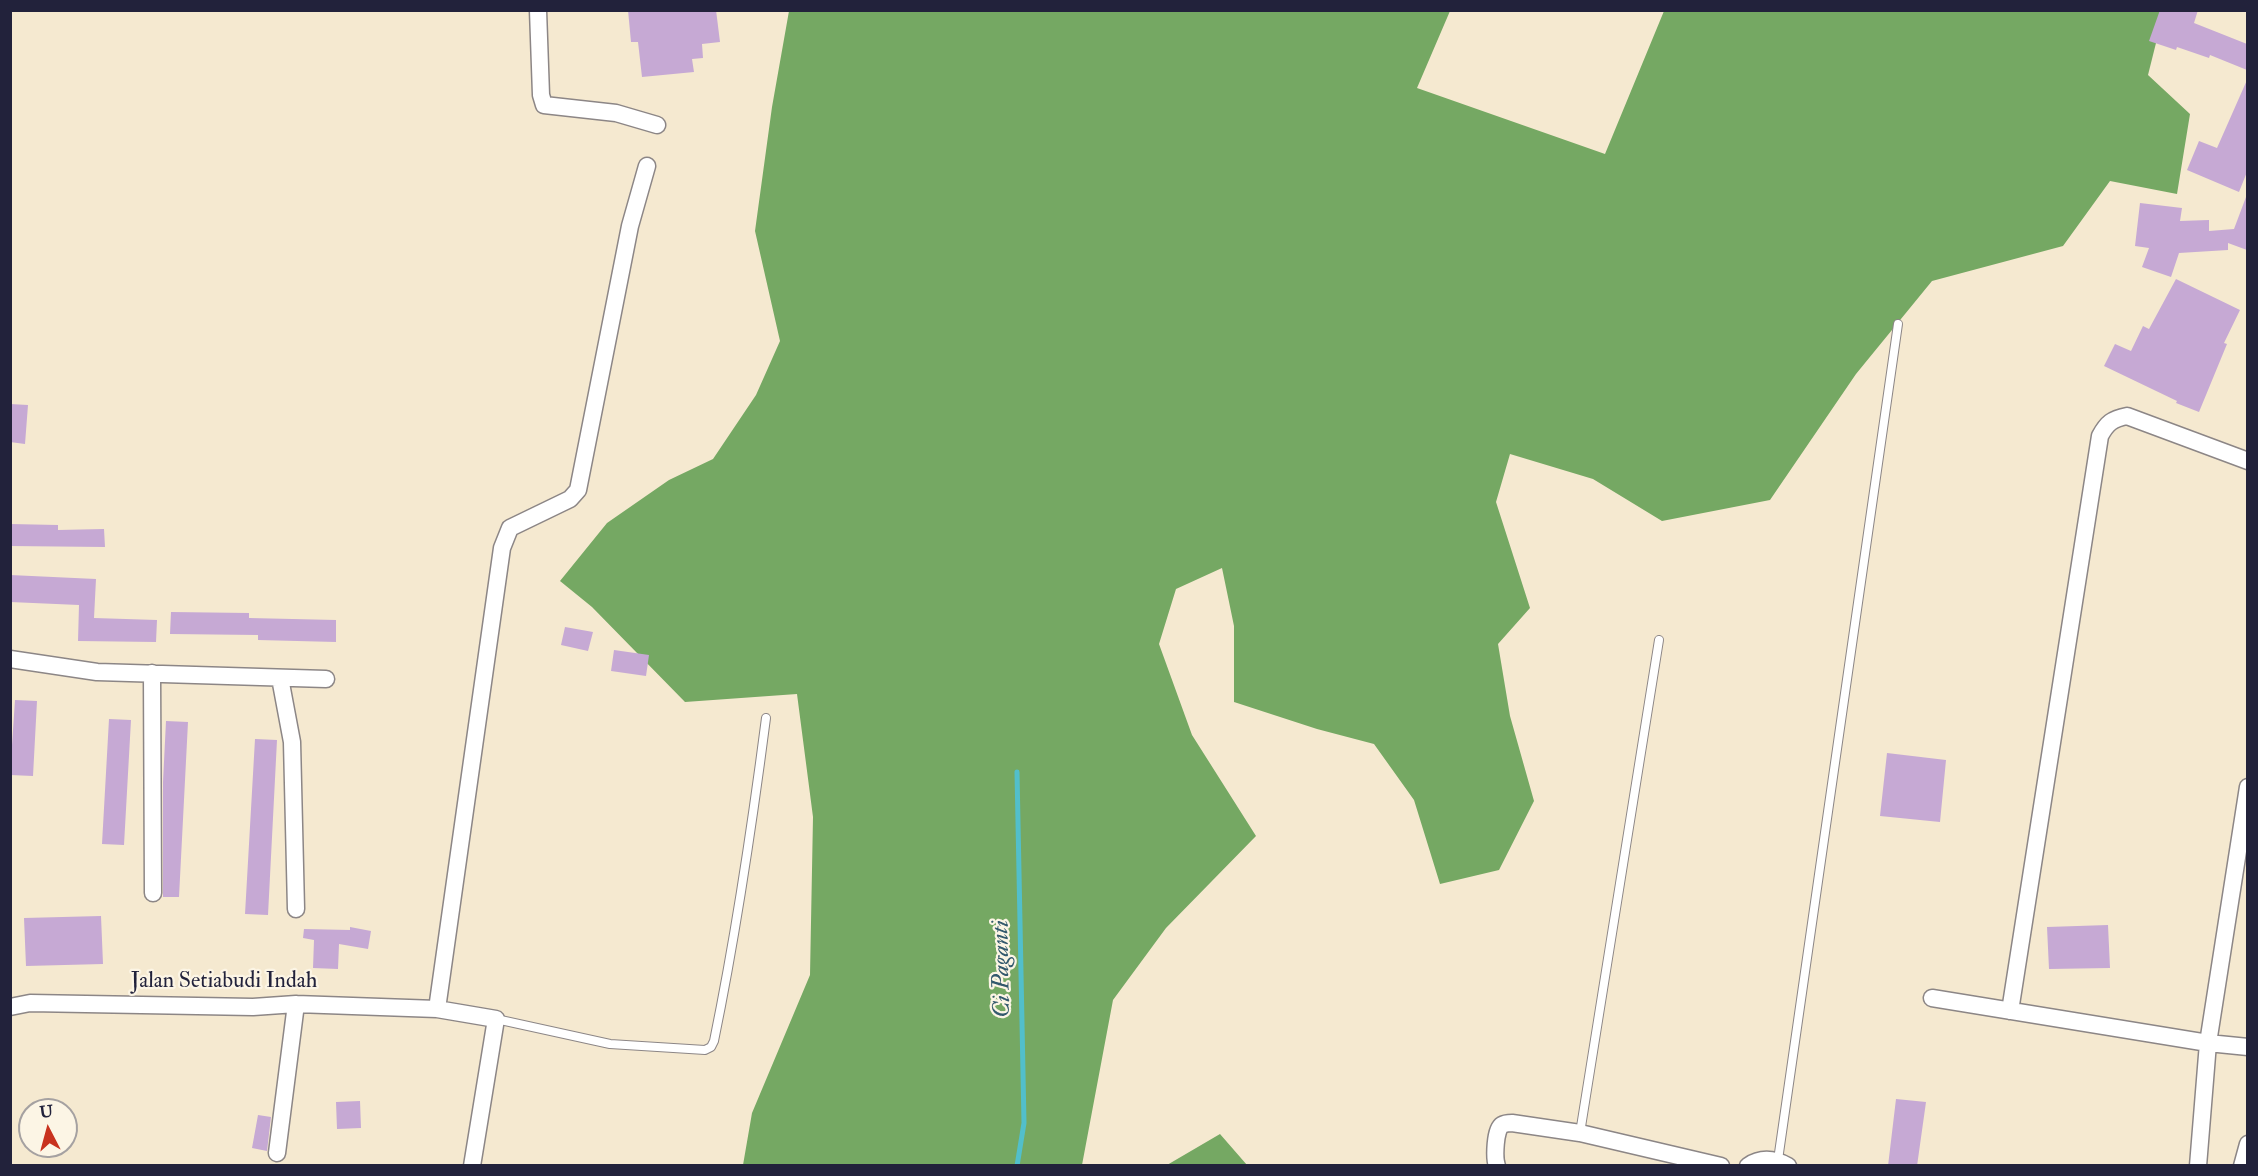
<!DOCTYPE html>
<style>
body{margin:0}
#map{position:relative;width:2258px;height:1176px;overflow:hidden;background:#f5e9d0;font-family:"IM FELL Double Pica",serif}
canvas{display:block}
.frame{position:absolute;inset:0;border:12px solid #22223b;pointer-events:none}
.north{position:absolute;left:18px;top:1098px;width:60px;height:60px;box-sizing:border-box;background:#fcf5e5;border:2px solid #a5a1a1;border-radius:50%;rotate:354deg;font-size:16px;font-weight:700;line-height:24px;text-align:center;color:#22223b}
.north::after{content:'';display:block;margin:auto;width:21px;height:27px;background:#c8321e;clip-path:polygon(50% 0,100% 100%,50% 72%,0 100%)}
</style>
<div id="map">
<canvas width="2258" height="1176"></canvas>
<div class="frame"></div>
<div class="north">U</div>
</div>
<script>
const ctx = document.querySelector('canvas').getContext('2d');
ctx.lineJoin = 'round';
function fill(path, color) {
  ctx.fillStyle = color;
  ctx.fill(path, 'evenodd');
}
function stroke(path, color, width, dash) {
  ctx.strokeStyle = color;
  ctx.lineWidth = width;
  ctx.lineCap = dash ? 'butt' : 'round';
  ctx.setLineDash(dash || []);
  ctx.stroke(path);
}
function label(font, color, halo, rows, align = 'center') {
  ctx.font = font + ' "IM FELL Double Pica",serif';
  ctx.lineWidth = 4.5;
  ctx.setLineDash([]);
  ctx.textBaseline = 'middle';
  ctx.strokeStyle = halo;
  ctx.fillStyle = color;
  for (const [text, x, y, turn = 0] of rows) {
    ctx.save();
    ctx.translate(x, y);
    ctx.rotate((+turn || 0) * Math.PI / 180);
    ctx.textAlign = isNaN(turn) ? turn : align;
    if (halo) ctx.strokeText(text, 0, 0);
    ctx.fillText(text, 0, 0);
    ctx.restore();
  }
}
fill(new Path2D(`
 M789,11H1450L1417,88L1605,154L1664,11H2164L2148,75L2190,114L2177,194L2110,181L2063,246L1932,281L1856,374L1770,500L1662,521L1593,479L1510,454L1496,502L1530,608L1498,644L1510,716L1534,801L1499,870L1440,884L1414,800L1374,744L1317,729L1234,702V626L1222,568L1176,589L1159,644L1192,735L1256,836L1166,928L1113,1000L1082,1165H743L752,1113L810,975L813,817L797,694L685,702L592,607L560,581L607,523L669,480L713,459L756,395L780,341L755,231L772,107Z
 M1220,1134L1247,1165H1167Z`), '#75a863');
stroke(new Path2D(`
 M1017,772L1024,1123L1017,1166`), '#52bfcb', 5);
fill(new Path2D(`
 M628,10H716L720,42L702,44L703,58L692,59L694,72L642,77L638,42H631Z
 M2160,10H2198L2194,23L2247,44V70L2210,55L2209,58L2177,47L2176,50L2149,41Z
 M2247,80V172L2239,192L2187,170L2199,141L2217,148Z
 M2246,197L2247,250L2228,243V250L2179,253L2171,277L2142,267L2149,248L2135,246L2140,203L2182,208L2180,221L2209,220V231L2234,229Z
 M2176,279L2240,310L2224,343L2227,344L2199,412L2176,403L2177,401L2104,366L2115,344L2131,351L2143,326L2149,329Z
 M10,404L28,405L25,444L10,442Z
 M10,524L58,525V530L104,529L105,547L10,546Z
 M10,575L96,579L94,618L157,620L156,642L78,641L79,605L10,602Z
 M171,612L249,613V618L336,620V642L258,640V635L170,634Z
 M565,627L593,632L588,651L561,645Z
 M614,650L649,655L646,676L611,671Z
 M15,700L37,701L33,776L10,775Z
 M109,719L131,720L124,845L102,844Z
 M166,721L188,722L179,897H163V782Z
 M255,739L277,740L268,915L245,914Z
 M1887,753L1946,760L1940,822L1880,816Z
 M101,916L103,964L26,966L24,918Z
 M2108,925L2110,968L2049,969L2047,927Z
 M350,927L371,931L368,949L339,944L338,969L313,968L314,940L303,938L304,929L350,930Z
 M1896,1099L1926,1102L1917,1166H1888Z
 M360,1101L361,1128L337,1129L336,1102Z
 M258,1115L271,1117L267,1151L252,1148Z`), '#c6a9d4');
const service = new Path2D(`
 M496,1019L610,1044L705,1050L711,1047L714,1041C736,934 752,826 766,718
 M1580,1133L1659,640
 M1778,1160L1898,324`);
const minor = new Path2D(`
 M538,10L541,95L544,105L616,113L657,125
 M10,659L97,672L326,679
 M152,673L153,893
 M280,678L292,742L296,909
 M1932,998L2208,1043L2248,1047
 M10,1007L30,1003L253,1007L296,1004L437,1009L496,1019L472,1166
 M437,1009L502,548L510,528L570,499L578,490L630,226L647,166
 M2010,1011L2100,436C2107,423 2112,419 2127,416L2248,461
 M277,1153L296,1004
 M1497,1166C1494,1158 1495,1129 1502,1125C1505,1123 1510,1123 1512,1123L1580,1133L1721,1166
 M1748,1166C1761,1157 1775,1159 1788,1166
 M2198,1166L2208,1043L2248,787
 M2242,1166L2248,1144`);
stroke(service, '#8c8686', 10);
stroke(minor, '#8c8686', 19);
stroke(service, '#fff', 8);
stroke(minor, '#fff', 16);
label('22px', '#22223b', '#fcf5e5', [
 ["Jalan Setiabudi Indah",224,982]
]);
label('italic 24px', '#33596d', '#fcf5e5', [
 ["Ci Paganti",1003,969,-91]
]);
</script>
